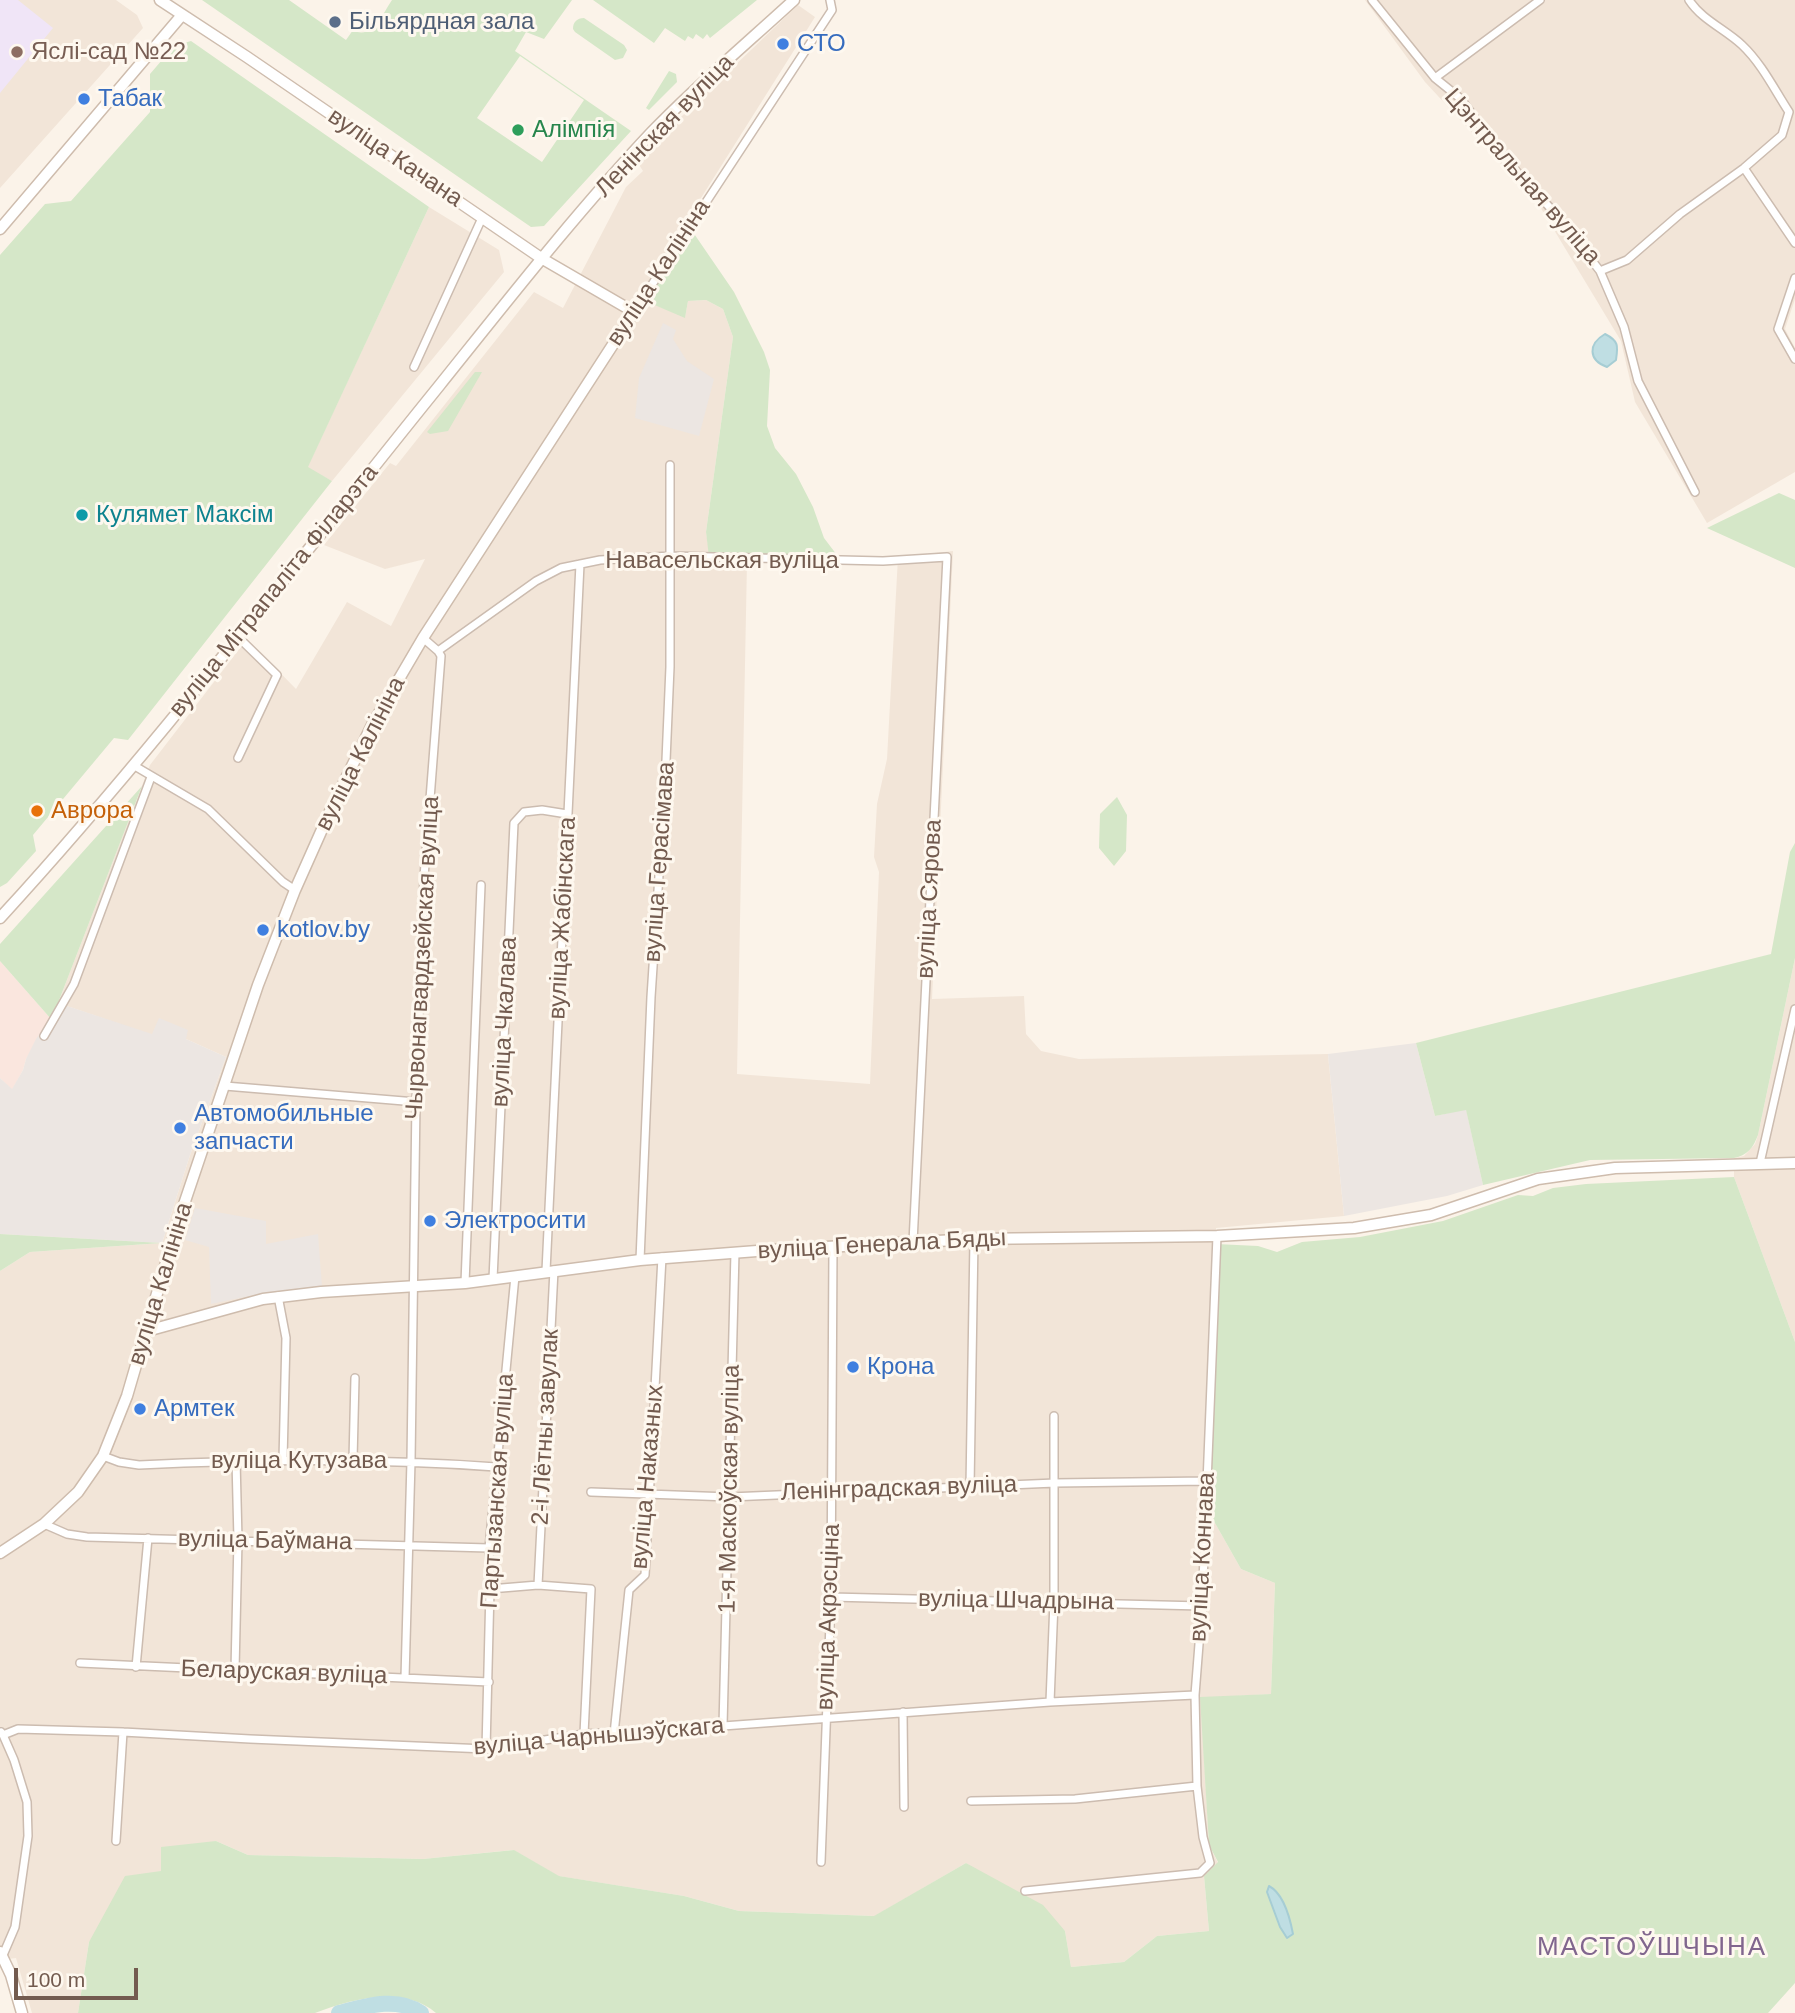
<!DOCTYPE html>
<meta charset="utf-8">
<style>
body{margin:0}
#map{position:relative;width:1795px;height:2013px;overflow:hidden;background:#fbf3e9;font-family:Helvetica,sans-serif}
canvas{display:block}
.scale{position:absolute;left:14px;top:1968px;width:124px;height:32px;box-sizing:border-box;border:4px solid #735b4f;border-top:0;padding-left:9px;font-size:21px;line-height:24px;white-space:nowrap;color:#735b4f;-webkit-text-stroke:5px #fef8ef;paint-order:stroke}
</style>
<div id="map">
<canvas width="1795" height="2013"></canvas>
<div class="scale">100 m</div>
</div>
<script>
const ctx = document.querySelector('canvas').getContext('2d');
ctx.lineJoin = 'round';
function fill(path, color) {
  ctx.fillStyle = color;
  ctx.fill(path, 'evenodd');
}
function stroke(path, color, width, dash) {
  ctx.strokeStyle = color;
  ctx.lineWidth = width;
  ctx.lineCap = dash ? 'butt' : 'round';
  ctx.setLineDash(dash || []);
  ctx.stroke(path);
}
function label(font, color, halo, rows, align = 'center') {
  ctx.font = font + ' Helvetica,sans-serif';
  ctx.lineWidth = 6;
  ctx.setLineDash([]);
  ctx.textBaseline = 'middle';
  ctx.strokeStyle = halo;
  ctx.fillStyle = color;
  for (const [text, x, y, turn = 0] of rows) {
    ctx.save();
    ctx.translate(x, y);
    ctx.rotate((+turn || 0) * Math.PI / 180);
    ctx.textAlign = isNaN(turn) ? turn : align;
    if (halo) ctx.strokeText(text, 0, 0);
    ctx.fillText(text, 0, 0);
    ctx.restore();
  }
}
fill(new Path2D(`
 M0,0H116L137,15L143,28L0,188Z
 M1365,0H1795V299L1785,329L1795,348V472L1707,523L1635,402L1621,341L1539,205L1425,82Z
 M798,5L815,17L638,298L685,317L688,301L706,300L723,309L733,337L706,532L710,557L747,562L737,1074L870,1084L879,872L874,857L877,804L887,759L898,557L953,551L932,999L1024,996L1026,1034L1041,1051L1079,1059L1328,1054L1344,1216L1216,1228L1211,1516L1241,1569L1275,1583L1271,1694L1201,1698L1209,1845L1218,1863L1204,1876L1209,1931L1157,1936L1124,1962L1071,1967L1065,1931L966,1863L875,1916L739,1911L684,1896L558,1876L513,1850L423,1859L248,1855L216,1841L161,1871L89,1942L78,2013H32L16,1958L0,1960V1271L30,1252L162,1243L190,1155L226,1057L186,1039L160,1019L152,1035L58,1003L150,765L247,639L296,689L347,602L391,626L425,559L385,569L324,545L390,463L396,466L534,292L563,308L626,187L643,171L636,160Z
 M429,207L499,250L504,272L332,481L307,468Z
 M1795,958V1342L1734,1177V1158L1744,1156L1755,1144L1758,1135Z`), '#f2e5d8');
fill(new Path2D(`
 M0,961L51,1019L26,1059L23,1070L12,1090L0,1078Z`), '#fae6de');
fill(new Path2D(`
 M663,323L676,330L673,339L687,361L714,379L699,436L635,418L639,378Z
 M58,1003L152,1034L159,1018L188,1030L186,1039L226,1057L190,1155L162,1243L0,1234V1078L12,1089L23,1070L26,1059L36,1039L51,1019Z
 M1416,1043L1435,1116L1466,1109L1483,1185L1447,1196L1344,1216L1328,1054Z
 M195,1208L266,1221V1244L318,1234L322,1287L264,1293L211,1304L209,1247L185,1240Z`), '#ece6e2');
fill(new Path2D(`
 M0,0H18L53,28L0,93Z`), '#f0e5f7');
fill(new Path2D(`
 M202,0H289L346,40L353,30C372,41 383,13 392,0H572L544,39L526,32L515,51L631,131L544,226L531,227ZM520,56L584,100L542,162L477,118Z
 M593,0H757L710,38L707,34L703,39L696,34L693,39L688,36L685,41L665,28L654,43Z
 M584,18L624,45L627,50L623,58L615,60L575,32L573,29C573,22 577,18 584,18Z
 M191,41L429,207L308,467L332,481L128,740L114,738L33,835L36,851L7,883L0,887V255L45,204L71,201L150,112V74L174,46Z
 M669,71L676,74L677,82L649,110L646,108Z
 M686,222L734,292L764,352L770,370L767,426L775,448L796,474L813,507L824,538L840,559L747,562L709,557L706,532L733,337L723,309L706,300L688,301L685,318L638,298Z
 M475,372H482L448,431L430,434L427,432Z
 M1779,493L1795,500V568L1707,528Z
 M142,786L58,1003L51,1019L0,961V944Z
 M1117,797L1127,815L1126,851L1114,866L1099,848L1100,814Z
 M1795,843V958L1758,1135C1753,1148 1748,1155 1734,1158L1590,1160L1483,1185L1466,1110L1435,1116L1416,1043L1771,954L1790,852Z
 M1734,1177L1795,1342V1983L1768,2013H436C403,1985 352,1999 315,2013H78L89,1942L125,1876L161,1871V1847L216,1841L248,1855L423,1859L514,1850L559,1876L684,1896L739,1911L874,1916L966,1863L1043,1905L1065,1931L1071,1967L1124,1962L1157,1936L1209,1931L1204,1876L1218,1862L1209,1845L1200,1697L1271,1694L1275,1583L1241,1569L1211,1516L1216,1244L1258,1246L1277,1252L1302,1242L1360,1237L1443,1221L1518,1195L1533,1196L1553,1188L1586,1184Z
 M0,1234L162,1243L30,1252L0,1271Z`), '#d5e7c8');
const water = new Path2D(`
 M1605,334C1619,341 1618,346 1616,360L1607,367C1588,360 1588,344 1605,334Z
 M1269,1886C1284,1894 1290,1918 1293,1934L1287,1938L1280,1927L1267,1892Z`);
fill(water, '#bfdee3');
stroke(water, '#a6cdd4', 2);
stroke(new Path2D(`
 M339,2013C366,2006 397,1996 421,2013`), '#bfdee3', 16);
const street = new Path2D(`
 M1372,0L1435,78L1461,99L1505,159L1553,211L1600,271L1627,260L1680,214L1744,168L1782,135L1789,112C1774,89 1762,64 1742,45C1725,29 1702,20 1689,0
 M1435,78L1540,0
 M1744,168L1795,243
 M1600,271L1624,327L1638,381L1695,492
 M1795,278L1778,329L1795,359
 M634,312L832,10L830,0
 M414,367L482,218
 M237,636L277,675L238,758
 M438,651L536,581L561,568L600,560L671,556L883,561L947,557L913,1242
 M133,765L208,809L283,882L295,890
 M44,1036L74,984L151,777
 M225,1086L416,1102
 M1760,1163L1795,1009
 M640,1260L651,997L665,784L670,667V465
 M546,1271L580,564
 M493,1279L514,823L524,812L542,810L567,814
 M465,1283L481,885
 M278,1296L286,1338L283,1460
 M103,1456L119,1462L139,1465C258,1459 377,1458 496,1467
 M353,1460L355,1378
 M970,1487L974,1239
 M591,1492L730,1497L1055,1483L1207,1481
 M44,1524L67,1534L87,1537L489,1548
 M538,1585L554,1270
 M490,1589L538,1585L591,1589L584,1734
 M831,1597L1202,1606
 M80,1663L489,1682
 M136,1667L148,1538
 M235,1670L238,1540L236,1460
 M405,1678L411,1461L416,1102L424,877L441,656L438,651L423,638
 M1050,1702L1054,1602V1416
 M903,1712L904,1807
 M723,1726L735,1252
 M1,1732L3,1735L14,1760L27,1802L28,1836L15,1927L3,1955
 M614,1734L629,1590L645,1575L662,1257
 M3,1735L18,1729L123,1732L250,1739L486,1749L584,1734L723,1726L1050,1702L1195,1695
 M486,1749L490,1589L489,1548L515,1276
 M971,1801L1075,1799L1197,1786
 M116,1841L123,1732
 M821,1862L831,1597L833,1247
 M1025,1891L1200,1873L1210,1863L1203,1837L1197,1786L1195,1695L1202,1606L1217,1236`);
const secondary = new Path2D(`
 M0,229L182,15
 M0,918C155,749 295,564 439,386C508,300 576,213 651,133C696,86 746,44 794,0
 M147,1331L263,1299L321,1292L465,1283L640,1260L770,1250L974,1239L1217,1236L1354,1228L1431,1215L1538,1179L1615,1168L1795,1163
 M0,1553L44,1524L78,1492L103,1456L127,1396L177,1225L258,985L295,890L332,807L372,725L423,638L634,312L541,258L247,57L160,0
 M0,1952L11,1975L22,2013`);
stroke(street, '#ccbcb0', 10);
stroke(secondary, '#cebcad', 13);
stroke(street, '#fff', 7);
stroke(secondary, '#fff', 10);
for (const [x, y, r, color] of [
 [335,22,7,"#5c6f8a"],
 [783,44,7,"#3f7fe0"],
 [17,52,7,"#8d6e63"],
 [84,99,7,"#3f7fe0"],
 [518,130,7,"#2e9e5b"],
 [82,515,7,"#0f9aa8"],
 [37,811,7,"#e8710a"],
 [263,930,7,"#3f7fe0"],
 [180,1128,7,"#3f7fe0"],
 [430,1221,7,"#3f7fe0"],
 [853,1367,7,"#3f7fe0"],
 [140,1409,7,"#3f7fe0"]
]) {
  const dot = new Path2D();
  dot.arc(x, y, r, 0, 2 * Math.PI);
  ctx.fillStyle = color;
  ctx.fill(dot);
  stroke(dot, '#fef8ef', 2.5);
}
label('24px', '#4e5e75', '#fef8ef', [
 ["Більярдная зала",349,22]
], 'left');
label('24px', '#366cbe', '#fef8ef', [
 ["СТО",797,44],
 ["Табак",98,99],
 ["kotlov.by",277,930],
 ["Автомобильные",194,1114],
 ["запчасти",194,1142],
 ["Электросити",444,1221],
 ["Крона",867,1367],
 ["Армтек",154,1409]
], 'left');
label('24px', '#785e54', '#fef8ef', [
 ["Яслі-сад №22",31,52]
], 'left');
label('24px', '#735b4f', '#fef8ef', [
 ["Ленінская вуліца",665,126,-46],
 ["вуліца Качана",395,158,34],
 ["Цэнтральная вуліца",1522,177,49],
 ["вуліца Калініна",659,273,-57],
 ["Навасельская вуліца",722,561],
 ["вуліца Мітрапаліта Філарэта",274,591,-51],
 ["вуліца Калініна",361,754,-63],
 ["вуліца Герасімава",660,862,-86],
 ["вуліца Сярова",930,899,-87],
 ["вуліца Жабінскага",563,918,-87],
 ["Чырвонагвардзейская вуліца",423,958,-87],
 ["вуліца Чкалава",505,1022,-87],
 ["вуліца Генерала Бяды",882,1245,-3],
 ["вуліца Калініна",161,1284,-73],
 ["2-і Лётны завулак",546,1427,-87],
 ["вуліца Кутузава",299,1461],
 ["вуліца Наказных",648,1477,-85],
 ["1-я Маскоўская вуліца",730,1489,-89],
 ["Ленінградская вуліца",899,1489,-2],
 ["Партызанская вуліца",498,1491,-86],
 ["вуліца Баўмана",265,1541,1],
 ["вуліца Коннава",1203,1557,-87],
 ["вуліца Шчадрына",1016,1601,1],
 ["вуліца Акрэсціна",829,1617,-88],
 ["Беларуская вуліца",284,1673,2],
 ["вуліца Чарнышэўскага",599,1737,-5]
]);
label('24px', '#27864d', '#fef8ef', [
 ["Алімпія",532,130]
], 'left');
label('24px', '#0d838f', '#fef8ef', [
 ["Кулямет Максім",96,515]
], 'left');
label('24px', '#c56008', '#fef8ef', [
 ["Аврора",51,811]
], 'left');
ctx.letterSpacing = '2px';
label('26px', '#81668e', '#fef8ef', [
 ["МАСТОЎШЧЫНА",1652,1948]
]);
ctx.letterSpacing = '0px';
</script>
